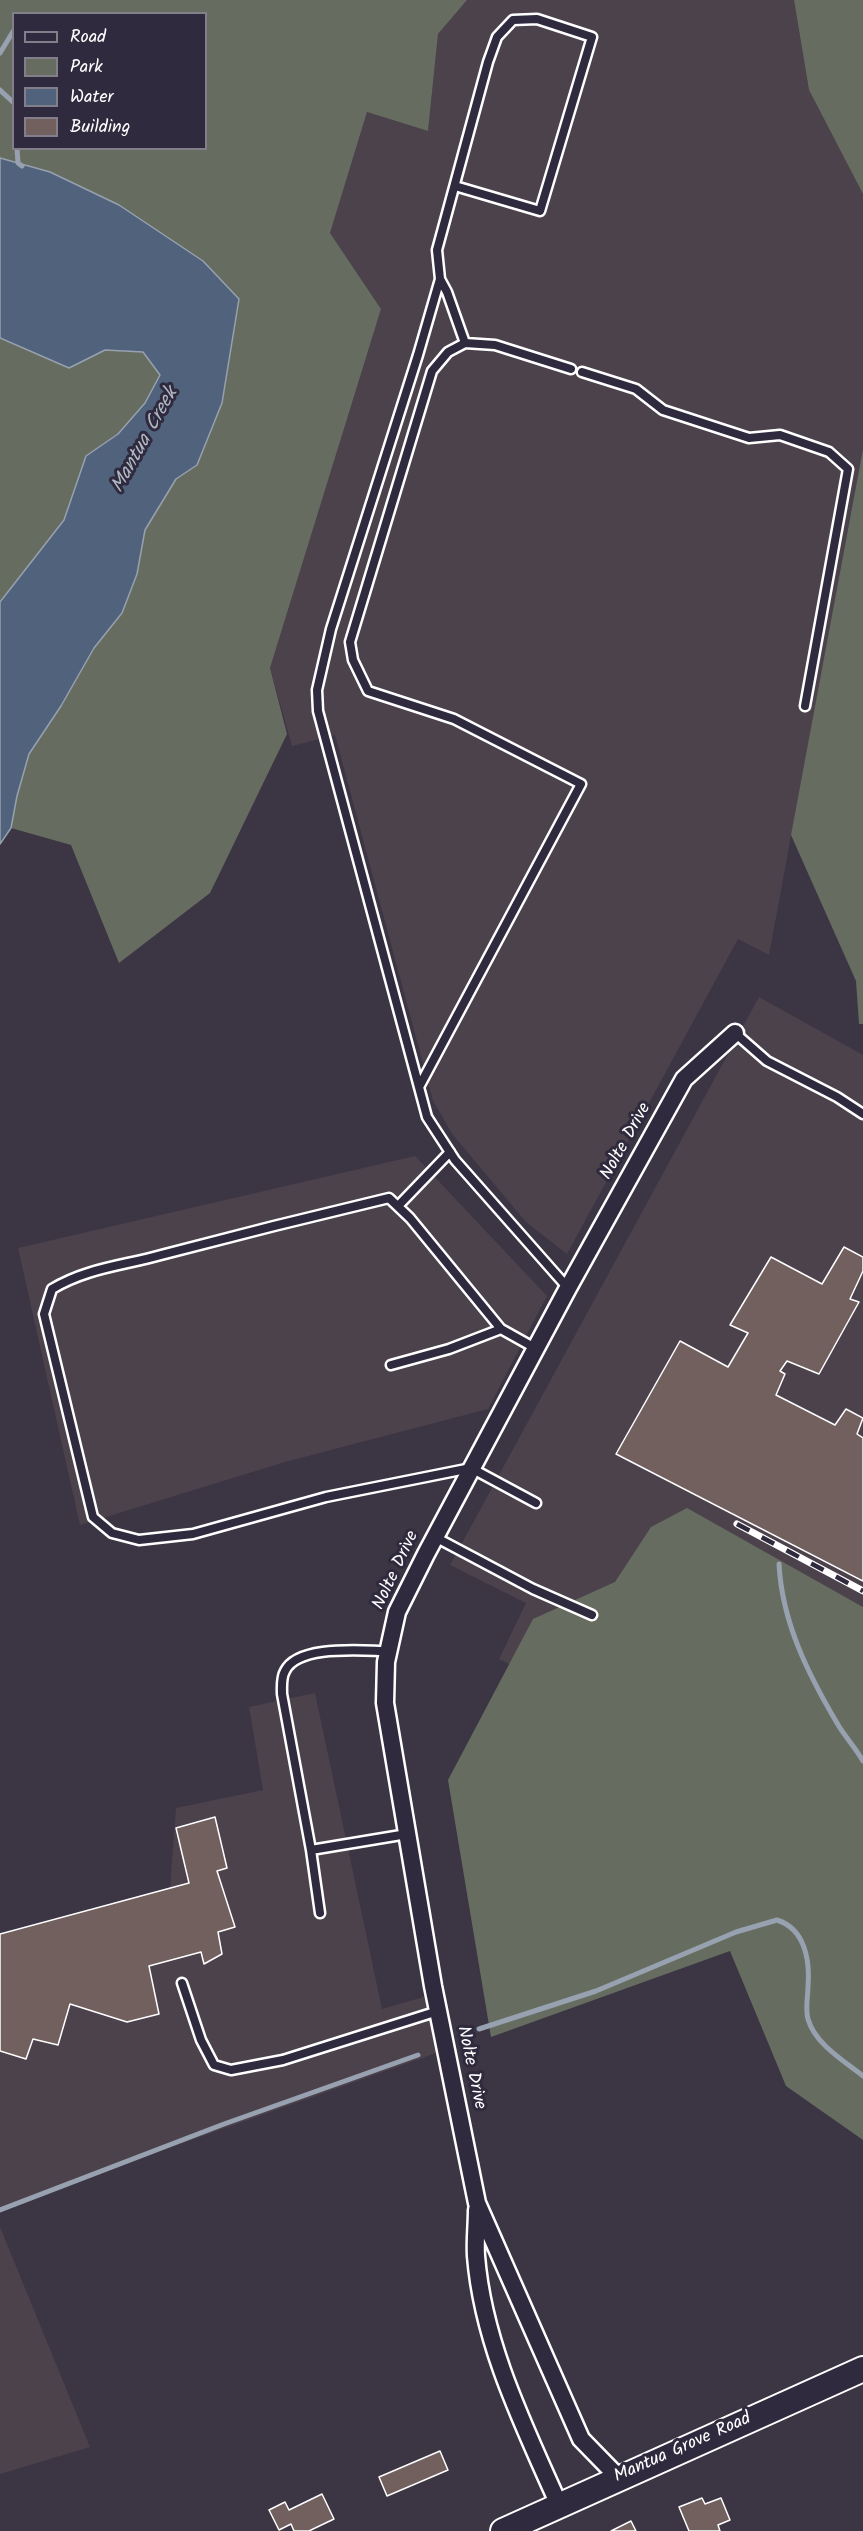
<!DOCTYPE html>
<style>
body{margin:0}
#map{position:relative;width:863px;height:2531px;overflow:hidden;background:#3c3544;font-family:Kalam,sans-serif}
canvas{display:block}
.legend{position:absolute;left:12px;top:12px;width:195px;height:138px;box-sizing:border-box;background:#2f2a3d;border:2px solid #827f8b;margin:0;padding:8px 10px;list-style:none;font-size:18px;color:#fff}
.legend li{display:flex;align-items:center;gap:12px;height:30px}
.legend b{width:30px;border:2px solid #827f8b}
</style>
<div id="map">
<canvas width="863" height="2531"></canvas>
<ul class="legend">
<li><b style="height:8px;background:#2f2a3d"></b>Road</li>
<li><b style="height:16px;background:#666d60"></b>Park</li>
<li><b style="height:16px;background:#51637c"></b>Water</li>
<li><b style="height:16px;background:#72605f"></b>Building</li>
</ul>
</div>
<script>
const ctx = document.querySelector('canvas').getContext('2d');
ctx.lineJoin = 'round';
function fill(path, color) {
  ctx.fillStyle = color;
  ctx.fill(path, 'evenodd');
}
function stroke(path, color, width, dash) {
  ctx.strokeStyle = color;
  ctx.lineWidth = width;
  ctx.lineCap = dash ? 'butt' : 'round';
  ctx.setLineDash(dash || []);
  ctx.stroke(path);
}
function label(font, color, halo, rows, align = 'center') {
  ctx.font = font + ' Kalam,sans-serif';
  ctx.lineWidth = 6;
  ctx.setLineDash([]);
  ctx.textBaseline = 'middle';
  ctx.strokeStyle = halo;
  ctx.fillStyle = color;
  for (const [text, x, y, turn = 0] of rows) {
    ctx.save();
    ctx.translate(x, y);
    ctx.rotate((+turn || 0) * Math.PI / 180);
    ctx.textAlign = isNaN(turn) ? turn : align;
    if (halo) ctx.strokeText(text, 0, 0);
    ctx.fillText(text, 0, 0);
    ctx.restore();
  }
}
fill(new Path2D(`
 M467,0H794L809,90L863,194V449L769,955L738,939L567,1254L526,1222L453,1135L433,1101L335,735L292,746L270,668L381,309L330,233L367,112L428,131L438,34Z
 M759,997L863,1055V1607L743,1540L595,1707L499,1659L526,1603L450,1565Z
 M415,1156L547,1296L488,1409L285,1462L80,1525L18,1248Z
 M315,1693L382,2009L444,1991L453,2047L0,2208V1936L170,1889L176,1808L263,1790L249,1707Z
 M0,2227L90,2447L0,2474Z`), '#4c424c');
fill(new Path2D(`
 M0,0H467L438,34L428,131L367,112L330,233L381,309L270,668L287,734L210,893L119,963L71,845L11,828L17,796L29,754L61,706L94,648L122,613L137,574L145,530L176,479L197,465L222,403L239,299L119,205L50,172L0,158ZM14,14H206V148H14Z
 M794,0H863V194L809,90Z
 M0,338L69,368L105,350L143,352L160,375L145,403L118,434L86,456L64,520L0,602Z
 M863,449V1024H859L856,981L791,835Z
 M687,1508L863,1607V2140L786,2086L730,1951L491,2037L448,1780L533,1619L615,1582L651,1527Z`), '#666d60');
const water = new Path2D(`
 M0,158L50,172L119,205L203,261L239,299L222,403L197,465L176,479L145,530L137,574L122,613L94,648L61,706L29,754L17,796L11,828L0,844V602L64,520L86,456L118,434L145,403L160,375L143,352L105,350L69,368L0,338Z`);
fill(water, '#51637c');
stroke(water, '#97a1b0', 1.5);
stroke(new Path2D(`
 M0,53L14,30
 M0,90L14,103
 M17,148L18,163L22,166
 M779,1564C782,1622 808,1674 837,1723C845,1737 855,1747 863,1761
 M479,2029L596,1991L736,1932L777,1920C805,1929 810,1960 808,1986C808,1996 805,2009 808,2019C815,2044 844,2061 863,2076
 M0,2210L224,2124L418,2055`), '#97a1b0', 5);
const building = new Path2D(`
 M844,1247L863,1257V1271L850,1299L859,1302L819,1374L787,1361L780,1371L785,1374L776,1395L835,1425L846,1409L863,1418L857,1434L863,1438V1581L616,1454L680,1341L728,1367L748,1333L730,1325L771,1257L822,1284Z
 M215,1817L227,1868L217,1871L235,1927L218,1932L222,1954L204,1964L201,1952L149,1966L159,2014L127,2022L70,2004L58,2045L33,2039L26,2059L0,2051V1934L189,1883L176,1828Z
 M440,2451L448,2470L387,2496L379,2477Z
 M322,2494L334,2519L309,2531H294L291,2524L279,2530L269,2510L285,2502L289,2510Z
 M702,2498L705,2504L721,2498L730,2520L718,2525L720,2531H689L679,2507Z
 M631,2521L636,2531H611Z`);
fill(building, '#72605f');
stroke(building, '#fff', 1.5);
const service = new Path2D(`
 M455,186L540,211L592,37L537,19L513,20L497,37L488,62L437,250L440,279L418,355L331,629L317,690L318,711L427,1117L455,1160L568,1288
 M465,343L495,345L571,369
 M582,372L636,389L663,410L749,438L780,435L829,452L848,469L805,706
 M735,1033L767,1061L837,1097L863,1114
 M419,1087L581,784L454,719L368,691L353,660L350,642L432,371L448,352L465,343L447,292L440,279
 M398,1206L450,1152
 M535,1348L501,1329L410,1218L389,1198C313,1216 237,1235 161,1255C122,1266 87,1268 52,1289L44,1314L93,1517L112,1533L139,1540L193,1534L326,1497L471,1468L536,1503
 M391,1365L449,1349L501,1329
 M435,1537L533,1589L592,1615
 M311,1850L282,1694C282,1686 281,1678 285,1671C298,1644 363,1651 388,1651
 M320,1913L311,1850L407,1834
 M182,1983L201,2040L214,2065L231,2070L283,2060L438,2011`);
const minor = new Path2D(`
 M477,2210C477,2225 475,2241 476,2256C483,2344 524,2426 559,2505
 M619,2478L581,2439L477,2203L433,1986L385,1703L386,1662L397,1612L426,1554L568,1288L684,1079L735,1033`);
const secondary = new Path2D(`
 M503,2531L863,2369`);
stroke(service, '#fff', 13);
stroke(minor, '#fff', 21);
stroke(secondary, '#fff', 28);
stroke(service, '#2f2a3d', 8);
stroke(minor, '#2f2a3d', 16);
stroke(secondary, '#2f2a3d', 24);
const rail = new Path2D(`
 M737,1524L863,1591`);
stroke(rail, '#fff', 7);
stroke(rail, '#2f2a3d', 4.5, [14]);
label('18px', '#fff', '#2f2a3d', [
 ["Nolte Drive",627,1142,-61],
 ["Nolte Drive",397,1571,-65],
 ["Nolte Drive",470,2068,78],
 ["Mantua Grove Road",683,2449,-24]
]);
label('italic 20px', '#b1b9c4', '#2f2a3d', [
 ["Mantua Creek",146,441,-61]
]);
</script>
